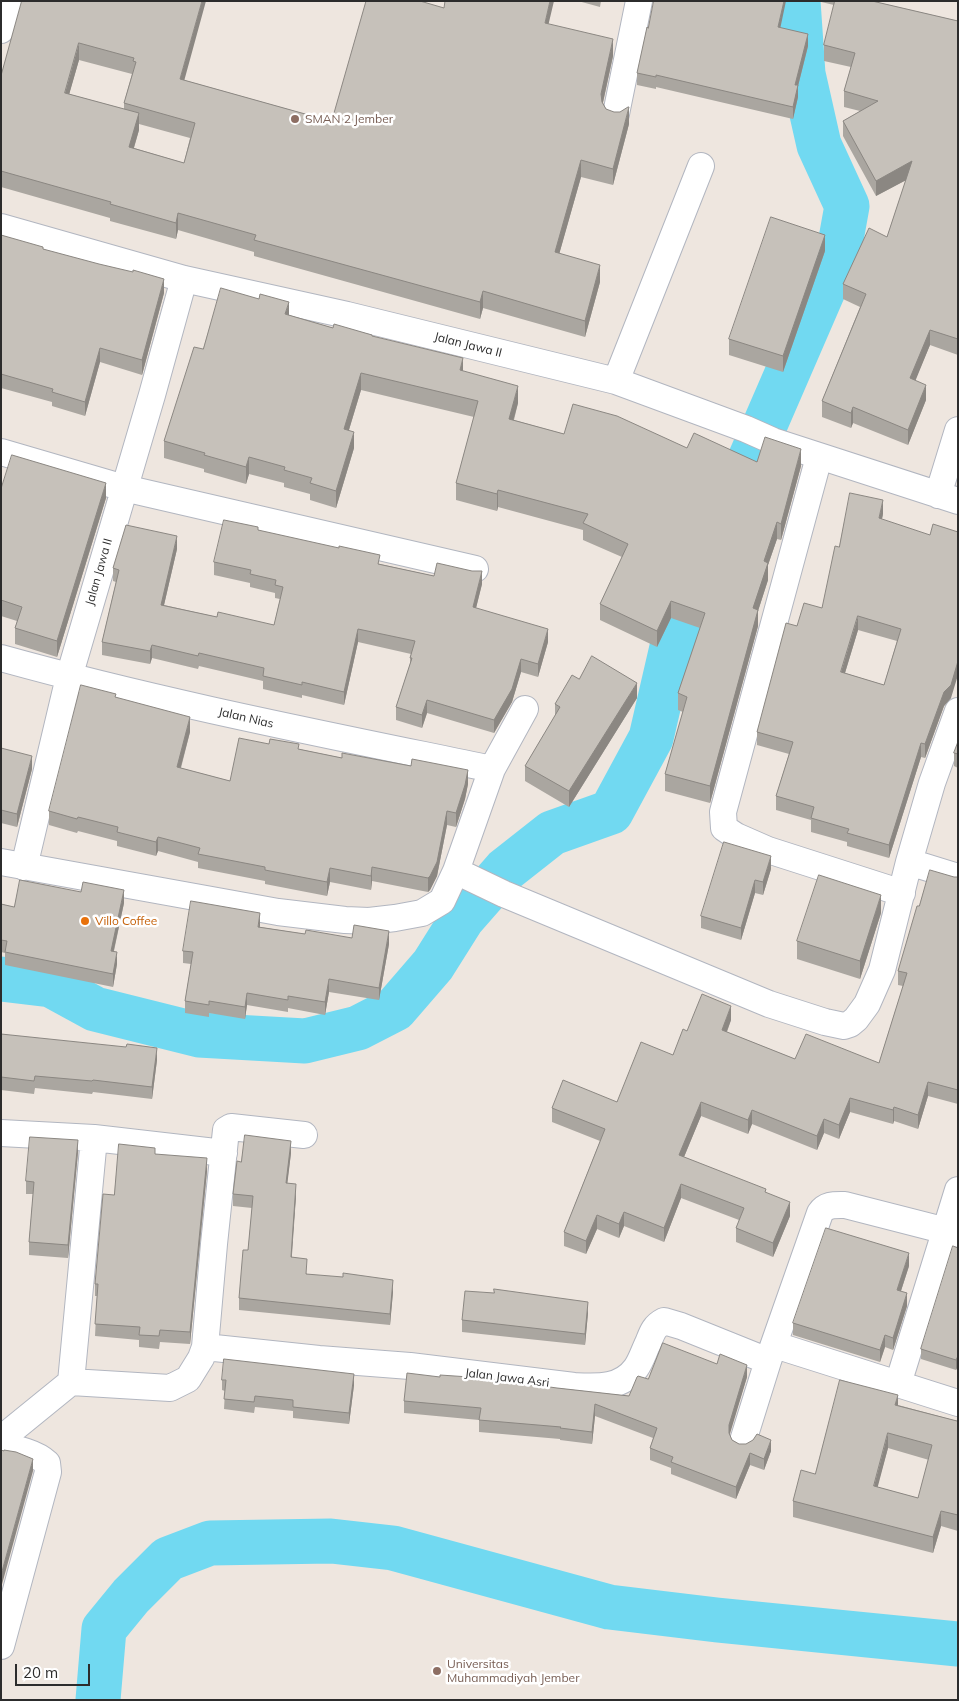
<!DOCTYPE html>
<style>
body{margin:0}
#map{position:relative;width:959px;height:1701px;overflow:hidden;background:#eee6df;font-family:Mulish,sans-serif}
canvas{display:block}
.frame{position:absolute;inset:0;border:2px solid #2c2c2c;pointer-events:none}
.scale{position:absolute;left:15px;top:1664px;width:75px;height:22px;box-sizing:border-box;border:2px solid #2c2c2c;border-top:0;padding-left:6px;font-size:15px;line-height:18px;white-space:nowrap;color:#2c2c2c;-webkit-text-stroke:4px #fff;paint-order:stroke}
</style>
<div id="map">
<canvas width="959" height="1701"></canvas>
<div class="frame"></div>
<div class="scale">20 m</div>
</div>
<script>
const ctx = document.querySelector('canvas').getContext('2d');
ctx.lineJoin = 'round';
function stroke(path, color, width, dash) {
  ctx.strokeStyle = color;
  ctx.lineWidth = width;
  ctx.lineCap = dash ? 'butt' : 'round';
  ctx.setLineDash(dash || []);
  ctx.stroke(path);
}
function fill(path, color) {
  ctx.fillStyle = color;
  ctx.fill(path, 'evenodd');
}
function label(font, color, halo, rows, align = 'center') {
  ctx.font = font + ' Mulish,sans-serif';
  ctx.lineWidth = 5;
  ctx.setLineDash([]);
  ctx.textBaseline = 'middle';
  ctx.strokeStyle = halo;
  ctx.fillStyle = color;
  for (const [text, x, y, turn = 0] of rows) {
    ctx.save();
    ctx.translate(x, y);
    ctx.rotate((+turn || 0) * Math.PI / 180);
    ctx.textAlign = isNaN(turn) ? turn : align;
    if (halo) ctx.strokeText(text, 0, 0);
    ctx.fillText(text, 0, 0);
    ctx.restore();
  }
}
stroke(new Path2D(`
 M1,979L51,985L95,1009L199,1035L305,1041L358,1028L395,1009L433,965L462,919L505,870L552,833L611,812L651,738L676,630L838,256L847,206L819,145L803,74L798,1
 M98,1700L104,1629L131,1596L168,1559L210,1543L331,1541L393,1548L609,1607L717,1620L958,1644`), '#71d9f1', 45);
const street = new Path2D(`
 M1,30L10,1
 M616,114L639,1
 M1,227L184,279L347,315L616,381L746,429L773,441L958,501
 M616,381L701,166
 M1,452L124,488L475,569
 M819,457L723,812L724,828L736,836L768,850L902,893
 M938,495L958,430
 M1,658C163,703 328,735 492,769
 M1,862L278,912L345,920L369,921L395,918L422,913L442,901L456,871L492,769L525,709
 M909,862L958,877
 M24,867L69,677L152,395L184,279
 M456,871L504,894L769,1004L825,1022L844,1026L850,1024L856,1019L867,1004L882,970L909,862L932,783L958,711
 M1,1133L94,1138L224,1153
 M94,1138L71,1382L170,1388L188,1379L201,1358L205,1347L214,1244L226,1130L231,1127L304,1135
 M775,1345L958,1403
 M205,1347L319,1359L410,1366L574,1386C597,1387 621,1389 636,1368C641,1361 644,1351 648,1343C652,1333 654,1326 664,1321L681,1326L768,1361
 M898,1384L958,1190
 M1,1439L71,1382
 M743,1441L768,1361L820,1213C826,1204 835,1205 845,1205L958,1234
 M1,1446C17,1449 35,1452 47,1463L48,1472L1,1646`);
stroke(street, '#b2b6c0', 28);
stroke(street, '#fff', 26);
fill(new Path2D(`
 M22,1L184,80L323,119L332,120L444,8L548,24L613,56L603,103L606,109L629,124L613,185L581,177L559,254L600,282L585,337L483,308L480,319L254,256V252L178,230L176,239L110,221V218L1,187V76ZM79,60L132,74L124,103V109L69,94ZM139,124L190,138L184,163L134,148L139,130Z
 M578,1H601L600,7Z
 M817,1H872L958,21V355L930,345L915,380L926,400L908,445L853,423L851,428L822,417V401L860,307L843,299V284L887,237L906,180L876,196L843,136V121L860,111L844,107V91L851,67L824,61V45L834,5Z
 M780,28L808,46L798,86V97L793,119L656,87V89L637,85V73Z
 M1,235L43,249L164,293L142,375L100,362L85,416L52,406V402L1,388Z
 M825,251L783,372L729,355V339Z
 M289,315L333,328L372,336L463,371L518,403L514,420L564,434L687,448L757,462L801,466L781,540L777,539L768,565V580L758,611V626L710,803L665,791V774L683,712L678,710V693L700,628L671,618L657,647L600,620V604L622,557L583,540V530L498,507L497,511L456,500V483L474,417L361,390L349,430L354,448L336,508L310,500V494L284,487V483L249,474L246,484L204,472V469L164,458V441L203,349Z
 M1,489L106,498L57,657L15,644V628L17,621L1,616Z
 M883,514L882,519L951,698L944,706L925,758L921,757L889,858L847,846V842L811,832V820L776,810V796L789,754L757,745V732L797,626L822,608L839,547ZM858,630L897,641L884,685L845,673Z
 M258,530L380,564L434,576L482,584L476,608L548,642L538,677L521,672L512,702L494,733L427,713L422,728L396,720V707L410,664V658L411,654L358,642L344,705L302,695V698L263,689V681L199,666L198,669L152,658L150,664L102,655V642L116,582L113,581V568L177,549L164,605L217,617L274,625L280,599L275,598V593L250,587V583L214,575V562Z
 M579,679L637,698L569,807L525,781V766L555,716V704Z
 M116,698L190,732L181,768L230,781L299,749L468,784L465,799L456,827L447,825L437,876L430,890L428,892L372,881L371,890L330,882L327,896L265,884V881L198,868V862L158,851L156,856L117,846V841L78,831L77,833L49,825V811Z
 M958,742V768L954,766V753Z
 M1,748L32,769L17,827L1,823Z
 M771,869L763,895L755,893L741,940L701,928V916Z
 M954,877H958V1104L928,1096L918,1129L894,1121L893,1124L850,1112L839,1139L824,1133L817,1150L752,1124L748,1134L701,1116L684,1157L766,1193L790,1216L773,1257L736,1242V1228L739,1220L681,1198L664,1242L624,1226L619,1238L597,1229L586,1254L564,1246V1232L600,1141L552,1122V1108L617,1102L673,1055L687,1031L731,1020L727,1032L795,1059L879,1063L903,986L898,985V971L919,906Z
 M124,903L114,951L117,964L113,987L5,965V953L1,952V904L14,907Z
 M881,913L860,979L797,959V941Z
 M260,927L305,934L389,944L379,1000L329,992L325,1015L288,1008V1012L247,1005L245,1019L209,1013V1017L185,1013V1001L191,964L183,963V951Z
 M1,1034L157,1060L152,1099L93,1092L92,1094L35,1088L34,1094L1,1090Z
 M78,1152L68,1258L29,1255V1242L33,1194H26V1181Z
 M291,1153L287,1183L296,1196L291,1257L307,1274L393,1292L390,1325L239,1310V1298L248,1250L252,1208L233,1206V1194L241,1162Z
 M155,1154L207,1171L190,1344L160,1342L159,1349L139,1347V1340L95,1336L97,1296H95V1284L114,1195Z
 M958,1248V1366L956,1370L921,1359V1349Z
 M909,1266L901,1291L907,1306L893,1350L885,1347L880,1362L793,1335V1323Z
 M494,1293L588,1313L585,1345L462,1332V1320Z
 M747,1377L729,1434L732,1440L739,1444L771,1451L764,1470L750,1465L736,1499L671,1474V1468L650,1460V1448L653,1438L595,1416L592,1444L560,1440V1439L479,1432V1420L404,1413V1401L557,1388L629,1396L648,1379Z
 M222,1380L354,1385L349,1424L293,1418V1411L255,1407L254,1413L224,1409L225,1391L222,1390Z
 M898,1405L957,1421L958,1420V1531L941,1526L933,1553L793,1517V1501L815,1474ZM888,1448L929,1460L918,1498L877,1487Z`), '#aaa6a0');
fill(new Path2D(`
 M202,1H206L180,96V79Z
 M550,1H554L545,39V23Z
 M784,1H786L778,39V27Z
 M808,34V46L798,86V97L793,119V107L795,85Z
 M613,39V56L601,111V94Z
 M79,43V60L65,109V93Z
 M629,107V124L613,185V169Z
 M139,113V130L129,164V147Z
 M581,160V177L555,269V252Z
 M912,161V177L876,196V181Z
 M178,213V230L176,239V223Z
 M825,235V251L783,372V356Z
 M600,265V282L585,337V321Z
 M164,279V293L142,375V360Z
 M483,291V308L480,319V302Z
 M289,302V318L285,314Z
 M930,330V345L910,394V378Z
 M100,348V362L85,416V402Z
 M463,358V375L460,370Z
 M361,373V390L344,446V429Z
 M926,385V400L908,445V430Z
 M518,386V403L509,436V419Z
 M853,407V423L851,428V413Z
 M354,432V448L336,508V491Z
 M801,449V466L781,540V524Z
 M249,457V474L246,484V467Z
 M106,483V498L57,657V641Z
 M498,490V507L497,511V494Z
 M883,500V514L879,532V518Z
 M777,522V539L768,565V580L758,611V626L710,803V786L764,561Z
 M177,536V549L161,618V605Z
 M482,571V584L473,620V607Z
 M671,601V618L657,647V631Z
 M858,616V630L841,686V672Z
 M358,629V642L344,705V692Z
 M548,629V642L538,677V664Z
 M152,645V658L150,664V651Z
 M521,659V672L512,702L494,733V720Z
 M958,661V675L951,698L944,706L925,758V744L944,692Z
 M637,683V698L569,807V791Z
 M427,700V713L422,728V715Z
 M190,717V732L177,781V767Z
 M921,743V757L889,858V845Z
 M32,756V769L17,827V814Z
 M468,770V784L465,799L456,827V813Z
 M447,811V825L437,876L430,890L428,892V878Z
 M158,837V851L156,856V842Z
 M771,856V869L763,895V882Z
 M372,867V881L371,890V876Z
 M330,868V882L327,896V882Z
 M755,880V893L741,940V928Z
 M124,890V903L111,963V951Z
 M881,895V913L860,979V961Z
 M260,913V926L258,939V927Z
 M389,931V944L379,1000V988Z
 M117,952V964L113,987V974Z
 M329,979V992L325,1015V1002Z
 M247,993V1005L245,1019V1007Z
 M731,1006V1020L722,1044V1030Z
 M157,1048V1060L152,1099V1087Z
 M928,1082V1096L918,1129V1115Z
 M850,1098V1112L839,1139V1125Z
 M701,1102V1116L679,1169V1155Z
 M894,1107V1121L893,1124V1110Z
 M752,1110V1124L748,1134V1120Z
 M824,1119V1133L817,1150V1136Z
 M78,1140V1152L68,1258V1245Z
 M291,1141V1153L286,1195V1183Z
 M207,1158V1171L190,1344V1332Z
 M296,1184V1196L291,1269V1257Z
 M681,1184V1198L664,1242V1228Z
 M790,1202V1216L773,1257V1243Z
 M624,1212V1226L619,1238V1224Z
 M597,1215V1229L586,1254V1241Z
 M909,1253V1266L897,1303V1290Z
 M393,1280V1292L390,1325V1314Z
 M907,1293V1306L893,1350V1338Z
 M588,1302V1313L585,1345V1334Z
 M2,1311V1324L1,1328V1315Z
 M885,1335V1347L880,1362V1350Z
 M958,1356V1366L956,1370V1360Z
 M747,1365V1377L729,1437V1425Z
 M354,1374V1385L349,1424V1413Z
 M898,1395V1411L895,1405Z
 M595,1404V1416L592,1444V1432Z
 M888,1433V1448L874,1501V1486Z
 M771,1440V1451L764,1470V1459Z
 M750,1453V1465L736,1499V1487Z
 M33,1459V1471L1,1588V1575Z
 M941,1511V1526L933,1553V1537Z`), '#8b8782');
const building = new Path2D(`
 M22,1H202L180,79L323,119L324,117L332,120L366,1H420L444,8L445,1H550L545,23L613,39L601,94L602,102L606,109L614,112H620L628,107H629L613,169L581,160L555,252L600,265L585,321L483,291L480,302L254,240L256,235L178,213L176,223L110,204L111,202L1,171V76ZM79,43L134,58L133,61L136,62L124,103L195,123L184,163L129,147L139,113L65,93Z
 M654,1H784L778,27L808,34L795,85H798L793,107L656,75V77L637,73L647,27L648,28Z
 M835,1H872L958,21V339L930,330L910,378L926,385L908,430L853,407L851,413L822,401L866,294L843,284L869,228L887,237L912,161L876,181L843,121L878,101L844,91L855,53L824,45Z
 M771,217L825,235L783,356L729,339Z
 M1,235L43,247V249L99,264L133,272V270L164,279L142,360L100,348L85,402L52,392L53,389L1,374Z
 M221,288L259,299L260,294L289,302L285,314L333,328L334,324L372,335V336L463,358L460,370L518,386L509,419L564,434L573,404L617,416L687,448L694,433L757,462L765,437L801,449L781,524L777,522L764,561L768,563L753,608L758,610L710,786L665,774L687,697L678,693L705,613L671,601L657,631L600,604L628,544L583,523L588,514L498,490L497,494L456,483L478,401L361,373L344,429L354,432L336,491L310,483L312,478L284,470L285,467L249,457L246,467L204,455L205,453L164,441L194,347L203,349Z
 M12,455L106,483L57,641L15,628L22,607L1,600V489Z
 M850,493L883,500L879,518L930,535L933,524L958,532V661L951,685L944,692L925,744L921,743L889,845L847,833L849,829L811,818L814,807L776,796L793,742L757,732L786,623L797,626L804,603L822,608L835,546L839,547ZM858,616L901,629L884,685L841,672Z
 M224,520L258,527V530L339,548V546L380,555L378,564L434,576L437,563L472,571H482L473,607L548,629L538,664L521,659L512,689L494,720L427,700L422,715L396,707L412,658H410L415,641L358,629L344,692L302,682V685L263,676L264,668L199,653L198,656L152,645L150,651L102,642L119,570L113,568L126,525L177,536L161,605L217,617L218,612L274,625L283,587L275,585L276,580L250,574L251,570L214,562Z
 M592,656L637,683L569,791L525,766L560,707L555,704L572,675L579,679Z
 M81,685L116,694L115,697L190,717L177,767L230,781L239,738L269,744L270,739L299,744L298,749L342,758V753L411,766L412,759L468,770L465,785L456,813L447,811L437,862L430,876L428,878L372,867L371,876L330,868L327,882L265,870V867L198,854L200,848L158,837L156,842L117,832L118,827L78,817L77,819L49,811Z
 M958,742V754L954,753Z
 M1,748L32,756L17,814L1,810Z
 M724,842L771,856L763,882L755,880L741,928L701,916Z
 M930,870L954,877H958V1090L928,1082L918,1115L894,1107L893,1110L850,1098L839,1125L824,1119L817,1136L752,1110L748,1120L701,1102L679,1155L766,1189L765,1192L790,1202L773,1243L736,1228L744,1208L681,1184L664,1228L624,1212L619,1224L597,1215L586,1241L564,1232L605,1129L552,1108L563,1080L617,1102L641,1042L673,1055L683,1029L687,1031L702,994L731,1006L722,1030L795,1059L806,1034L879,1063L907,973L898,971L917,906H919Z
 M819,875L881,895L860,961L797,941Z
 M20,880L81,892L83,882L124,890L111,951L117,952L113,974L5,952L7,941L1,940V904L14,907Z
 M191,901L260,913L258,927L305,934L306,930L352,938L354,925L389,931L379,988L329,979L325,1002L288,996V1000L247,993L245,1007L209,1001V1005L185,1001L193,952L183,951Z
 M1,1034L126,1047L127,1044L157,1048L152,1087L93,1080L92,1081L35,1076L34,1081L1,1077Z
 M245,1135L291,1141L286,1183L296,1184L291,1257L307,1259L306,1274L343,1277V1273L393,1280L390,1314L239,1298L243,1250H248L253,1196L233,1194L237,1161L241,1162Z
 M30,1137L78,1140L68,1245L29,1242L34,1182L26,1181Z
 M119,1144L155,1148V1154L207,1158L190,1332L160,1330L159,1336L139,1335L140,1327L95,1324L98,1284H95L103,1194L114,1195Z
 M826,1228L909,1253L897,1290L907,1293L893,1338L885,1335L880,1350L793,1323Z
 M953,1246L958,1248V1356L956,1360L921,1349Z
 M494,1289L588,1302L585,1334L462,1320L465,1291L494,1293Z
 M663,1343L717,1364L720,1354L747,1365L729,1425V1433L732,1440L739,1444H746L753,1440L757,1434L771,1440L764,1459L750,1453L736,1487L671,1462L673,1457L650,1448L657,1428L595,1404L592,1432L560,1428L561,1427L479,1420L481,1408L404,1401L407,1373L440,1377V1375L484,1378L557,1388L629,1396L637,1377L638,1376L648,1379Z
 M224,1359L354,1374L349,1413L293,1407V1400L255,1396L254,1402L224,1399L226,1380H222Z
 M840,1380L898,1395L895,1405L957,1421L958,1420V1515L941,1511L933,1537L793,1501L801,1470L815,1474ZM888,1433L932,1445L918,1498L874,1486Z
 M1,1450L4,1451V1450L16,1452L33,1459L1,1575Z`);
fill(building, '#c6c1ba');
stroke(building, '#8b8782', 1);
for (const [x, y, r, color] of [
 [295,119,5,"#8d6e63"],
 [85,921,5,"#e8710a"],
 [437,1671,5,"#8d6e63"]
]) {
  const dot = new Path2D();
  dot.arc(x, y, r, 0, 2 * Math.PI);
  ctx.fillStyle = color;
  ctx.fill(dot);
  stroke(dot, '#fff', 2);
}
label('12px', '#785e54', '#fff', [
 ["SMAN 2 Jember",305,119],
 ["Universitas",447,1664],
 ["Muhammadiyah Jember",447,1678]
], 'left');
label('12px', '#2c2c2c', '#fff', [
 ["Jalan Jawa II",468,345,14],
 ["Jalan Jawa II",99,572,-74],
 ["Jalan Nias",246,718,13],
 ["Jalan Jawa Asri",507,1378,7]
]);
label('12px', '#c56008', '#fff', [
 ["Villo Coffee",95,921]
], 'left');
</script>
